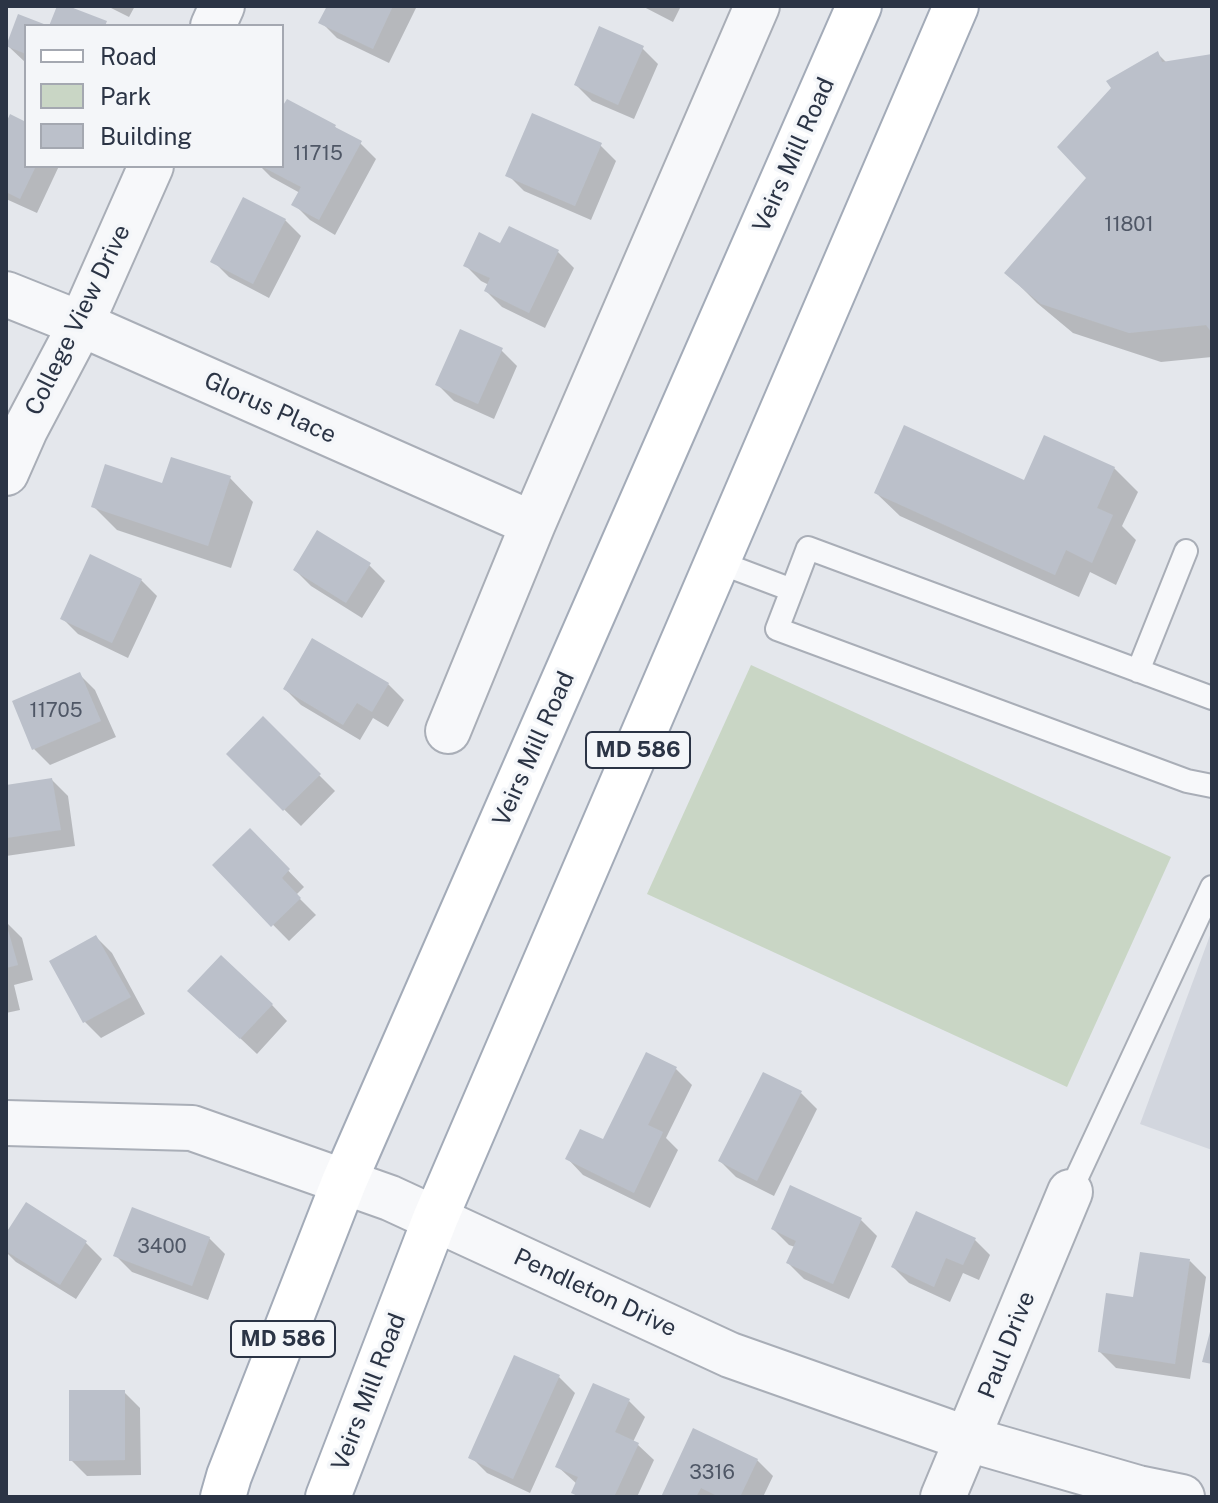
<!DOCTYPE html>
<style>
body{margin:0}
#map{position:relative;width:1218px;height:1503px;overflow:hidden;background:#e4e7ec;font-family:"Public Sans",sans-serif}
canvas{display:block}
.frame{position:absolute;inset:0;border:8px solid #2b3445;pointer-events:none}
.legend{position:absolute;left:24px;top:24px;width:260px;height:144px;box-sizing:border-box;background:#f4f6f9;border:2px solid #a4a8b1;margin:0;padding:10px 14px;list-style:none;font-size:24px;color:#2b3445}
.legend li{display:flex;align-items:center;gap:16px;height:40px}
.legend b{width:40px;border:2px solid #a4a8b1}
</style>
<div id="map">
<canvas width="1218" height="1503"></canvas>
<div class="frame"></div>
<ul class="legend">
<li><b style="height:10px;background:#fff"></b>Road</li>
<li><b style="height:22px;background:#c9d6c5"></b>Park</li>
<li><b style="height:22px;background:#bbc0ca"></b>Building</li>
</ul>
</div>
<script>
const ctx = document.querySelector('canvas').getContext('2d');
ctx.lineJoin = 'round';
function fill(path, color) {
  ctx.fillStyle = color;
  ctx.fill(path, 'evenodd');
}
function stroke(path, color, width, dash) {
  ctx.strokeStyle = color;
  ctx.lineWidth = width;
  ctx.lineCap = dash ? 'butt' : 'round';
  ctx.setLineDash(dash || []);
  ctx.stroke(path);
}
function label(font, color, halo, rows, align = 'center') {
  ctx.font = font + ' "Public Sans",sans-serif';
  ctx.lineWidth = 7;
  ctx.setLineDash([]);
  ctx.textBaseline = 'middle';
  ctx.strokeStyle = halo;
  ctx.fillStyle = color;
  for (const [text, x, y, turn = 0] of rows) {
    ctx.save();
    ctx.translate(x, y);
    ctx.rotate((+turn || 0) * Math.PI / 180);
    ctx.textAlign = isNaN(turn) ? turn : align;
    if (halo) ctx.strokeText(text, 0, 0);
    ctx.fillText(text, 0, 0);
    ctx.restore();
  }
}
fill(new Path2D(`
 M1212,930V1150L1140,1124Z`), '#d2d6de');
fill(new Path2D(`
 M751,665L1171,857L1067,1087L647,894Z`), '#c9d6c5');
fill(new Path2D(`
 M107,6H135L129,17Z
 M329,6H414L416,8L389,63L337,38L321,22Z
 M642,6H681L673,22Z
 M19,17L44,26H26V63L8,46Z
 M642,48L658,64L634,119L592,101L576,85Z
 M1158,54L1167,63L1212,56V357L1161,362L1073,333L1037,303L1007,273L1089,177Z
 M288,101L335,127L341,132L360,143L376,159L335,235L310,220L294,204L300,193L271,177L260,166H282V112Z
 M26,124V166H59L37,213L6,199V128Z
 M600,145L616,161L591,220L524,191L508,175Z
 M285,220L301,236L269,298L229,277L213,261Z
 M501,245L558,252L574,268L545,328L502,307L486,291L489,285L481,281L465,265Z
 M501,350L517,366L494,419L454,401L438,385Z
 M1114,468L1138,492L1122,526L1136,540L1116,585L1090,572L1079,597L900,516L876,493L1025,482Z
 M230,478L253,502L231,568L117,530L93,506L164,486Z
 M369,565L385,581L362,618L311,586L295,570Z
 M141,580L157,596L128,658L78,634L62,618Z
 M79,674L95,690L116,737L50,765L34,749Z
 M388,684L404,700L388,727L373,718L360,740L301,705L285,689Z
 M263,719L335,791L301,826L228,754Z
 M52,780L68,796L75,846L6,856V787Z
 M250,831L304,887L296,895L316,915L289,941L214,865Z
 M6,922L22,938L33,980L14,985L20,1010L6,1013Z
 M96,937L112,953L145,1014L101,1038L85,1022Z
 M272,1005L287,1021L257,1054L206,1006Z
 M647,1055L676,1069L692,1085L666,1138L678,1150L650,1208L583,1175L567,1158L604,1142Z
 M801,1093L817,1109L774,1196L736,1177L720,1161Z
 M791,1188L861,1220L877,1236L849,1299L804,1279L788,1263L795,1247L789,1245L773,1229Z
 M26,1205L86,1243L102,1259L76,1299L16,1262L6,1252V1237Z
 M209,1238L225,1254L208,1300L132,1272L116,1256Z
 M974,1239L990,1255L979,1280L963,1273L950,1302L909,1283L893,1267Z
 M1190,1261L1206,1277L1190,1379L1116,1368L1100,1352L1134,1300Z
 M559,1377L575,1393L530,1493L487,1473L471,1457Z
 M124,1392L140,1408L141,1475L87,1476L71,1460Z
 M629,1401L645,1417L633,1442L637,1444L654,1460L637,1497H578L573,1492L577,1484L557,1466Z
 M757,1460L773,1476L763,1497H663Z`), '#0003');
fill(new Path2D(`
 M57,6H68L107,21L105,26H26V54L6,46L18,14L49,26Z
 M327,6H393L373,49L318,23Z
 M599,26L644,46L618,105L574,85Z
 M1158,51L1162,62L1212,54V333L1206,325L1129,333L1041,304L1004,273L1086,178L1057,147L1111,88L1106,81Z
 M287,99L336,125L335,127L362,141L319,220L291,205L301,187L261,166H282V107Z
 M532,113L602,143L575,206L505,176Z
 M10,114L26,122V166H36L20,199L6,192V123Z
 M243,197L286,219L253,284L210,262Z
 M509,226L559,250L529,313L484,291L490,278L463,266L479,232L500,243Z
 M460,329L503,348L478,404L435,385Z
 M904,425L1024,480L1044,435L1115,467L1097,508L1113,515L1092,563L1066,550L1055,575L874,493Z
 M171,457L231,476L208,546L91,507L105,464L162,483Z
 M317,530L371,563L346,603L293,570Z
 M90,554L142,579L112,643L60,619Z
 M312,638L389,683L372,712L357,703L343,725L283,689Z
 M80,672L101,721L32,750L12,701Z
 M263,716L321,774L283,811L226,754Z
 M52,778L61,830L6,838V785Z
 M250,828L290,869L282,878L301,898L271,927L212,865Z
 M6,923L18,965L6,968Z
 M96,935L131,997L83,1023L49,961Z
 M221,955L273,1004L240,1039L187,991Z
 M646,1052L677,1067L648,1125L663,1132L634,1193L565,1159L580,1129L603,1139Z
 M763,1072L802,1091L757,1181L718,1161Z
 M790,1185L862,1218L833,1284L786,1263L796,1241L771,1229Z
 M26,1202L87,1241L60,1285L6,1251V1233Z
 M132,1207L210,1237L192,1286L113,1256Z
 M916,1211L976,1238L963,1265L946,1258L934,1287L891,1267Z
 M1140,1252L1190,1259L1175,1364L1098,1352L1106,1293L1133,1297Z
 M1211,1328L1212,1329V1364L1202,1362Z
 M514,1355L560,1375L513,1479L468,1458Z
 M593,1383L630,1399L615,1432L639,1443L614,1497H580L571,1493L578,1477L555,1467Z
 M69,1390H125V1460L69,1461Z
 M693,1428L758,1459L740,1497H719L701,1488L696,1497H661Z`), '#bbc0ca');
const lane = new Path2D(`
 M718,562L792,590L777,629L1187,781L1212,786
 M792,590L808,548L1212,698
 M1138,671L1186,551
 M1070,1192L1212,887`);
const street = new Path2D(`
 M213,26L222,6
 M6,294L81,324L533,524
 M6,473L25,430L81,324L151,166
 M448,731L533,524L757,6
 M6,1123L192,1128L390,1198L730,1355L968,1439L1138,1488L1182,1497
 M943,1497L1070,1192`);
const primary = new Path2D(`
 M223,1497L229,1476L344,1182L859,6
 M328,1497L435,1219L956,6`);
stroke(lane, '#a9aeb7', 26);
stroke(street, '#a9aeb7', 48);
stroke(primary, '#a3abb8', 48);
stroke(lane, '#f7f8fa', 22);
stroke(street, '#f7f8fa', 44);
stroke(primary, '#fff', 44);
label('20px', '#4f5766', null, [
 ["11715",318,154],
 ["11801",1129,225],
 ["11705",56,711],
 ["3400",162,1247],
 ["3316",712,1473]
]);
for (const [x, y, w] of [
 [638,750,104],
 [283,1339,104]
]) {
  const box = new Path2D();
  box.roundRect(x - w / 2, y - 18, w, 36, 6);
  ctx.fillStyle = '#f4f6f9';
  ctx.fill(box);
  stroke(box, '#2b3445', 2);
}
label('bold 22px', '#2b3445', null, [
 ["MD 586",638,750],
 ["MD 586",283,1339]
]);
label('24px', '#2b3445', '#f4f6f9', [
 ["Veirs Mill Road",794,155,-66],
 ["College View Drive",78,320,-64],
 ["Glorus Place",270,408,24],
 ["Veirs Mill Road",534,749,-66],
 ["Pendleton Drive",595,1293,25],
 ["Paul Drive",1007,1345,-68],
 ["Veirs Mill Road",369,1392,-69]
]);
</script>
